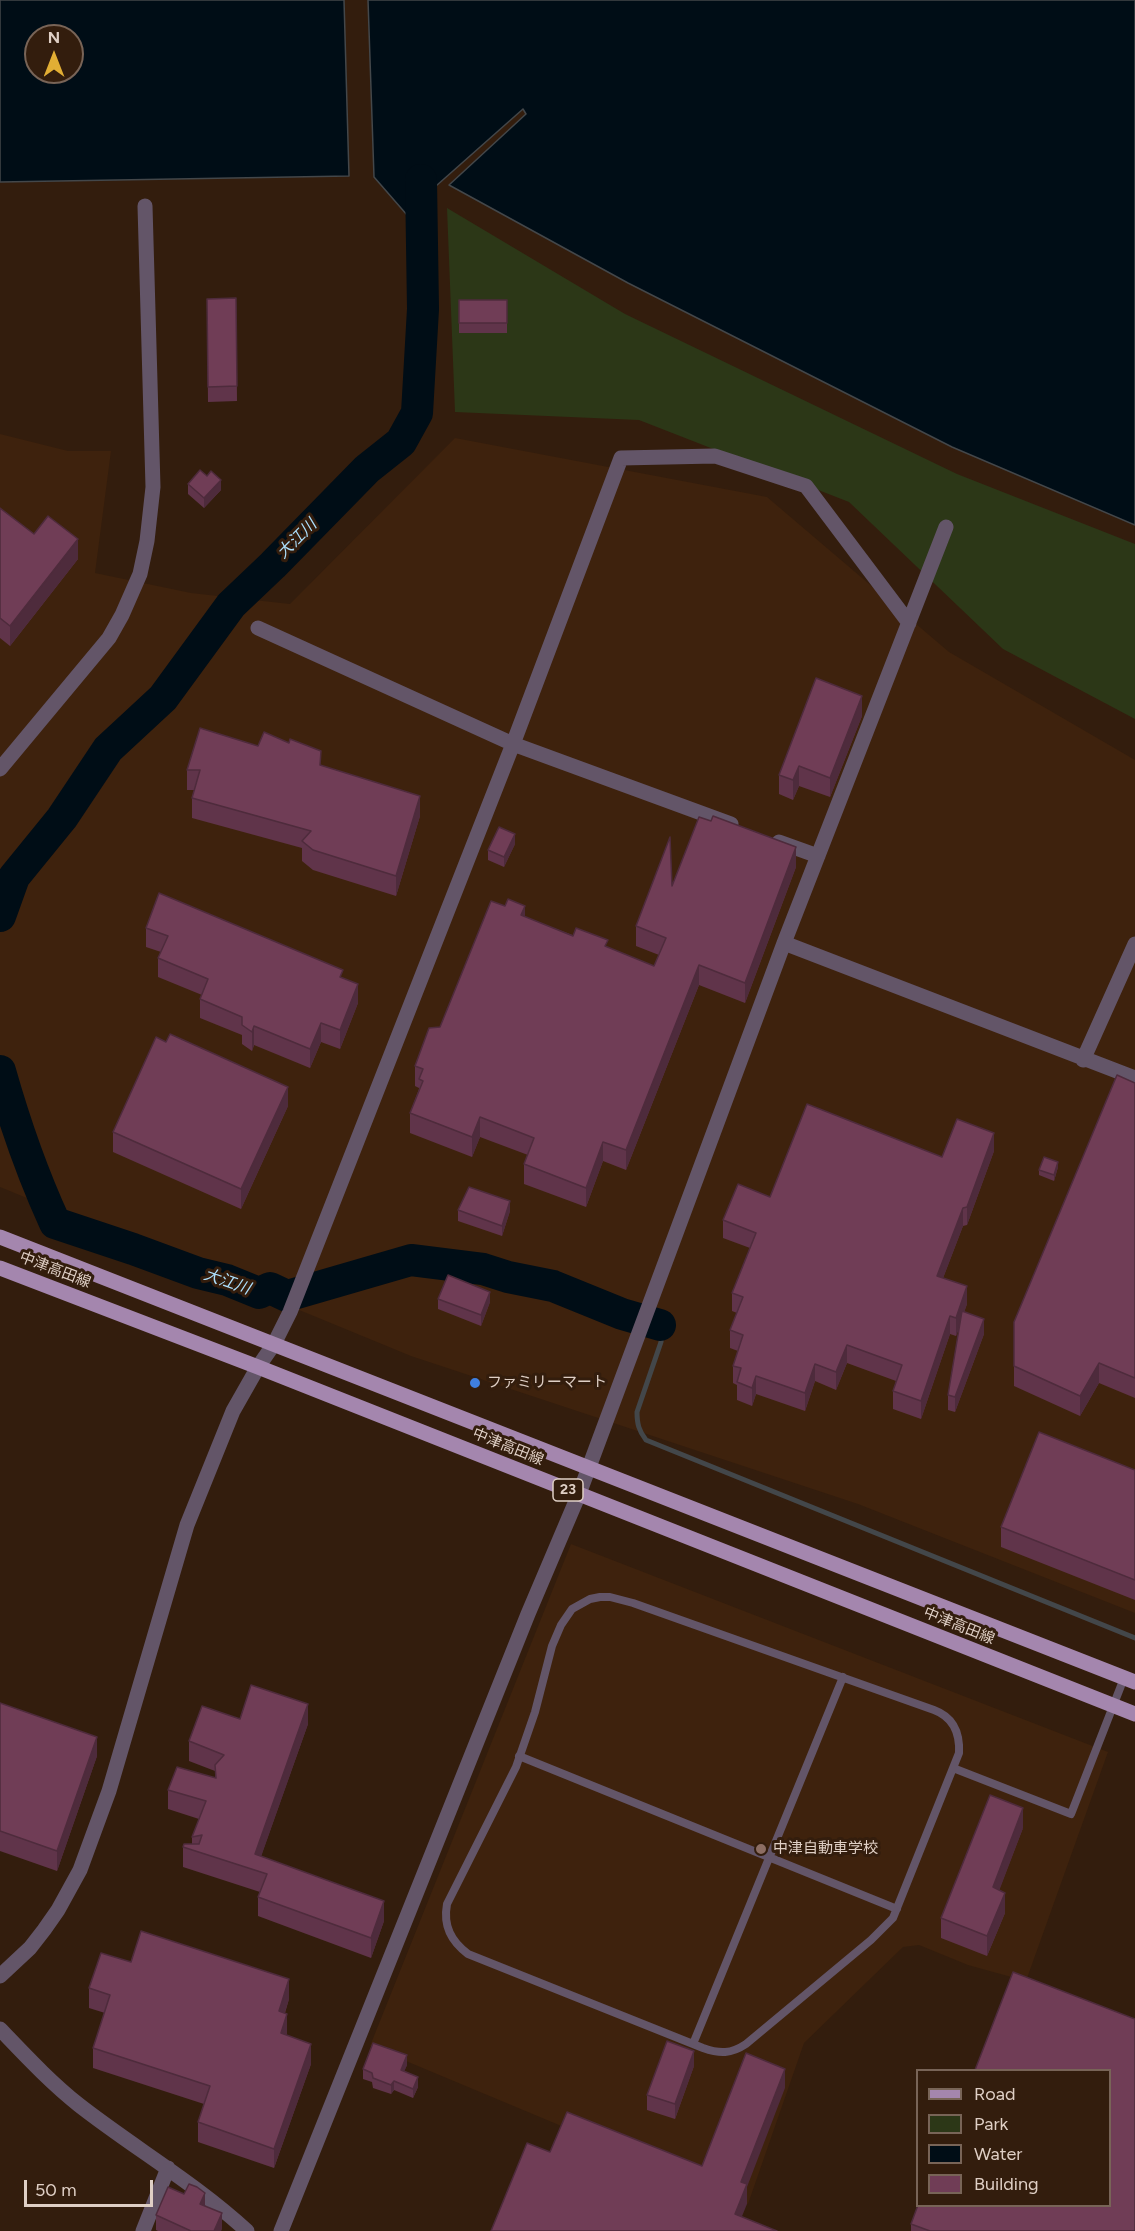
<!DOCTYPE html>
<meta charset="utf-8">
<style>
body{margin:0}
#map{position:relative;width:1135px;height:2231px;overflow:hidden;background:#331d0d;font-family:Figtree,sans-serif}
canvas{display:block}
.legend{position:absolute;left:916px;top:2069px;width:195px;height:138px;box-sizing:border-box;background:#331d0d;border:2px solid #786457;margin:0;padding:8px 10px;list-style:none;font-size:18px;color:#dfcfc5}
.legend li{display:flex;align-items:center;gap:12px;height:30px}
.legend b{width:30px;border:2px solid #786457}
.north{position:absolute;left:24px;top:24px;width:60px;height:60px;box-sizing:border-box;background:#331d0d;border:2px solid #786457;border-radius:50%;rotate:0deg;font-size:16px;font-weight:700;line-height:24px;text-align:center;color:#dfcfc5}
.north::after{content:'';display:block;margin:auto;width:21px;height:27px;background:#e2ae34;clip-path:polygon(50% 0,100% 100%,50% 72%,0 100%)}
.scale{position:absolute;left:24px;top:2180px;width:129px;height:27px;box-sizing:border-box;border:3px solid #dfcfc5;border-top:0;padding-left:8px;font-size:18px;line-height:21px;white-space:nowrap;color:#dfcfc5;-webkit-text-stroke:4px #331d0d;paint-order:stroke}
</style>
<div id="map">
<canvas width="1135" height="2231"></canvas>
<ul class="legend">
<li><b style="height:8px;background:#a486ae"></b>Road</li>
<li><b style="height:16px;background:#2c3717"></b>Park</li>
<li><b style="height:16px;background:#000d16"></b>Water</li>
<li><b style="height:16px;background:#703d56"></b>Building</li>
</ul>
<div class="north">N</div>
<div class="scale">50 m</div>
</div>
<script>
const ctx = document.querySelector('canvas').getContext('2d');
ctx.lineJoin = 'round';
function fill(path, color) {
  ctx.fillStyle = color;
  ctx.fill(path, 'evenodd');
}
function stroke(path, color, width, dash) {
  ctx.strokeStyle = color;
  ctx.lineWidth = width;
  ctx.lineCap = dash ? 'butt' : 'round';
  ctx.setLineDash(dash || []);
  ctx.stroke(path);
}
function label(font, color, halo, rows, align = 'center') {
  ctx.font = font + ' Figtree,"Noto Sans JP",sans-serif';
  ctx.lineWidth = 6;
  ctx.setLineDash([]);
  ctx.textBaseline = 'middle';
  ctx.strokeStyle = halo;
  ctx.fillStyle = color;
  for (const [text, x, y, turn = 0] of rows) {
    ctx.save();
    ctx.translate(x, y);
    ctx.rotate((+turn || 0) * Math.PI / 180);
    ctx.textAlign = isNaN(turn) ? turn : align;
    if (halo) ctx.strokeText(text, 0, 0);
    ctx.fillText(text, 0, 0);
    ctx.restore();
  }
}
fill(new Path2D(`
 M0,434L68,451H111L95,573L191,593L290,604L455,438L767,497L949,652L1135,760V1613L858,1504L411,1356L0,1187Z
 M571,1544L1108,1752L1026,1981L968,1965L919,1945L903,1947L804,2043L748,2204L370,2046Z`), '#3e220d');
fill(new Path2D(`
 M447,208L625,314L957,474L1135,544V719L1003,649L849,502L639,420L455,412Z`), '#2c3717');
const water = new Path2D(`
 M0,0H344L349,176L0,182ZM36,36H72V72H36Z
 M368,0H1135V525L952,447L628,283L449,185L526,114L523,109L436,186L435,223H414L374,177Z`);
fill(water, '#000d16');
stroke(water, '#43474a', 1.5);
stroke(new Path2D(`
 M660,1325L662,1332L661,1342L637,1412C637,1424 639,1431 646,1440L1135,1638`), '#43474a', 5);
stroke(new Path2D(`
 M0,916L14,877L62,818L108,749L163,698L231,605L273,565L367,469L401,442L417,413L423,309L421,180
 M0,1071C15,1124 32,1173 55,1223L133,1249L198,1273L227,1280L259,1293L270,1288L287,1296L411,1260L483,1269L508,1277L553,1286L622,1314L660,1325`), '#000d16', 32);
stroke(new Path2D(`
 M600,1597H610L633,1603L934,1710C953,1717 960,1733 959,1753L893,1918L871,1940L746,2044C731,2054 720,2054 703,2048L468,1954C451,1941 443,1926 447,1904L516,1767L535,1712L552,1646L561,1625L572,1609L590,1599Z
 M519,1756L897,1909
 M953,1768L1071,1814L1124,1678
 M693,2044L843,1677`), '#635568', 8);
stroke(new Path2D(`
 M258,628L513,744L731,824
 M0,769L109,638L122,615L140,574L147,541L153,487L145,206
 M779,842L818,856
 M784,943L1135,1078
 M1083,1060L1135,944
 M0,1976L30,1948L44,1930L58,1910L80,1870L109,1791L187,1525L233,1411L258,1367L274,1344L290,1312L513,744L621,458L715,456L806,486L909,623
 M0,2029C25,2055 50,2082 79,2105C134,2148 195,2183 247,2231
 M143,2231L168,2168
 M281,2231L528,1614L579,1494L784,943L946,527`), '#635568', 15);
stroke(new Path2D(`
 M0,1237L1135,1682
 M0,1268L258,1367L1135,1714`), '#a486ae', 15);
fill(new Path2D(`
 M236,298L237,401L208,402L207,299Z
 M459,300H507V333H459Z
 M188,484L221,490L204,508L188,494Z
 M0,508L34,534L78,559L10,646L0,638Z
 M862,716L830,797L799,786L793,800L779,794V775Z
 M321,765L420,816L396,896L313,870L302,861V848L192,818V798L195,790H187V770Z
 M515,844L504,867L488,860V850Z
 M796,867L745,1003L699,985L626,1170L603,1161L586,1207L524,1184V1164L528,1155L480,1137L472,1157L410,1133V1113L419,1089V1088L415,1086V1066L440,1027L505,906L525,917L654,966L659,955L636,946V926L672,886Z
 M146,928L343,979L358,1003L340,1049L321,1042L310,1068L254,1045L252,1051L242,1044V1035L200,1018V999L202,995L158,977V958L161,952L146,947Z
 M1135,1083V1398L1099,1383L1080,1416L1014,1386V1322Z
 M288,1106L241,1209L113,1152V1132Z
 M994,1151L967,1225L963,1226L943,1278L967,1304L964,1312L984,1334L955,1412L948,1410V1395L960,1326L956,1336L950,1334L921,1419L893,1409V1391L896,1381L847,1363L836,1390L815,1381L805,1411L756,1394L752,1406L737,1400V1385L733,1383V1366L738,1351L730,1348V1330L737,1313L732,1311V1293L750,1248L723,1238V1220L770,1197L942,1157Z
 M1058,1167L1054,1181L1039,1175V1170Z
 M458,1210L510,1211L502,1236L458,1221Z
 M438,1299L490,1302L481,1326L438,1309Z
 M1135,1470V1600L1001,1547V1527Z
 M0,1703L97,1756L57,1871L0,1851Z
 M240,1719L308,1724L261,1856L384,1921L371,1958L258,1916V1897L260,1892L183,1867V1847L192,1844V1837L199,1819L168,1809V1790L215,1778V1771L189,1761V1741Z
 M1023,1828L999,1890L1005,1913L987,1956L941,1938V1918Z
 M131,1962L289,1999L285,2013L286,2035L311,2064L274,2168L198,2142V2122L204,2104L93,2068V2048L105,2013L89,2008V1988Z
 M407,2065L404,2071L418,2087L413,2098L394,2090L391,2094L373,2088L372,2082L363,2079V2069Z
 M694,2066L675,2119L647,2110V2095Z
 M1110,2205L1135,2231H911V2224Z
 M205,2206L222,2228L221,2231H158L156,2230V2215Z`), '#60344a');
fill(new Path2D(`
 M221,480V490L204,508V498Z
 M78,539V559L10,646V626Z
 M862,696V716L830,797V778Z
 M799,766V786L793,800V780Z
 M420,796V816L396,896V876Z
 M515,834V844L504,867V857Z
 M796,847V867L745,1003V983Z
 M525,906V926L521,915Z
 M699,965V985L626,1170V1150Z
 M358,984V1003L340,1049V1030Z
 M321,1023V1042L310,1068V1049Z
 M254,1026V1045L252,1051V1032Z
 M288,1087V1106L241,1209V1189Z
 M480,1117V1137L472,1157V1137Z
 M994,1133V1151L967,1225V1207Z
 M603,1142V1161L586,1207V1188Z
 M1058,1162V1167L1054,1181V1175Z
 M510,1201V1211L502,1236V1226Z
 M963,1208V1226L937,1294V1276Z
 M967,1286V1304L956,1336V1318Z
 M490,1292V1302L481,1326V1315Z
 M950,1316V1334L921,1419V1401Z
 M984,1319V1334L955,1412V1397Z
 M847,1345V1363L836,1390V1372Z
 M1099,1363V1383L1080,1416V1396Z
 M815,1364V1381L805,1411V1393Z
 M756,1376V1394L752,1406V1388Z
 M308,1704V1724L256,1871L255,1854Z
 M97,1737V1756L57,1871V1851Z
 M1023,1808V1828L993,1907V1887Z
 M1005,1893V1913L987,1956V1936Z
 M384,1901V1921L371,1958V1938Z
 M289,1979V1999L279,2031V2011Z
 M287,2014V2034L281,2053V2033Z
 M311,2044V2064L274,2168V2149Z
 M694,2051V2066L675,2119V2104Z
 M407,2055V2065L401,2079V2070Z
 M785,2069V2088L747,2187V2204L736,2231L735,2214L741,2182Z
 M418,2077V2087L413,2098V2089Z
 M394,2081V2090L391,2094V2085Z
 M205,2193V2208L200,2204Z
 M222,2213V2228L221,2231H214Z`), '#4e2b3c');
const building = new Path2D(`
 M236,298L237,386L208,387L207,299Z
 M459,300H507V323H459Z
 M200,470L207,476L211,471L221,480L204,498L188,484Z
 M0,508L34,534L48,516L78,539L10,626L0,618Z
 M816,678L862,696L830,778L799,766L793,780L779,775Z
 M200,728L258,746L264,732L289,743L290,739L321,751L320,765L420,796L396,876L313,850L302,841L311,831L192,798L200,770H187Z
 M713,816L796,847L745,983L699,965L626,1150L603,1142L586,1188L524,1164L534,1138L480,1117L472,1137L410,1113L423,1081L419,1079L423,1069L415,1066L429,1028L440,1027L491,901L505,906L508,899L525,906L521,915L573,936L576,928L608,940L605,946L654,966L666,938L636,926L670,837L672,886L699,817L711,821Z
 M499,827L515,834L504,857L488,850Z
 M159,893L343,970L340,977L358,984L340,1030L321,1023L310,1049L254,1026L252,1032L242,1025V1017L200,999L208,979L158,958L168,936L146,928Z
 M170,1034L288,1087L241,1189L113,1132L156,1037L166,1042Z
 M1117,1075L1135,1083V1378L1099,1363L1080,1396L1014,1366V1322Z
 M807,1104L942,1157L957,1119L994,1133L967,1207L963,1208L937,1276L967,1286L956,1318L950,1316L921,1401L893,1391L902,1365L847,1345L836,1372L815,1364L805,1393L756,1376L752,1388L737,1382L741,1368L733,1366L743,1335L730,1330L743,1297L732,1293L756,1233L723,1220L738,1184L770,1197Z
 M1044,1157L1058,1162L1054,1175L1039,1170Z
 M469,1187L510,1201L502,1226L458,1210Z
 M448,1275L490,1292L481,1315L438,1299Z
 M962,1311L984,1319L955,1397L948,1395Z
 M1039,1432L1135,1470V1580L1001,1527Z
 M251,1685L308,1704L255,1854L384,1901L371,1938L258,1897L267,1874L183,1847L184,1844H199L202,1835L192,1837L206,1801L168,1790L177,1767L216,1778L215,1765L224,1755L189,1741L202,1706L240,1719Z
 M0,1703L97,1737L57,1851L0,1831Z
 M990,1795L1023,1808L993,1887L1005,1893L987,1936L941,1918Z
 M141,1931L289,1979L279,2011L287,2014L281,2033L311,2044L274,2149L198,2122L210,2086L93,2048L110,1995L89,1988L101,1953L131,1962Z
 M1013,1972L1135,2019V2231H930L911,2224L918,2205H1110V2070H975Z
 M667,2041L694,2051L675,2104L647,2095Z
 M373,2043L407,2055L401,2070L418,2077L413,2089L394,2081L391,2085L373,2078L372,2073L363,2069Z
 M746,2053L785,2069L741,2182L747,2184L735,2214L777,2231H491L527,2143L550,2152L567,2112L702,2166Z
 M189,2184L197,2187L205,2193L200,2204L222,2213L214,2231H191L156,2215L168,2187L184,2194Z`);
fill(building, '#703d56');
stroke(building, '#4e2b3c', 1.5);
for (const [x, y, r, color] of [
 [475,1383,6,"#3f7fe0"],
 [761,1849,6,"#8d6e63"]
]) {
  const dot = new Path2D();
  dot.arc(x, y, r, 0, 2 * Math.PI);
  ctx.fillStyle = color;
  ctx.fill(dot);
  stroke(dot, '#331d0d', 2);
}
for (const [x, y, w] of [
 [568,1490,30]
]) {
  const box = new Path2D();
  box.roundRect(x - w / 2, y - 11, w, 22, 4.5);
  ctx.fillStyle = '#331d0d';
  ctx.fill(box);
  stroke(box, '#dfcfc5', 1.5);
}
label('bold 14px', '#dfcfc5', null, [
 ["23",568,1490]
]);
label('15px', '#dfcfc5', '#331d0d', [
 ["中津高田線",55,1270,21],
 ["中津高田線",508,1447,22],
 ["中津高田線",959,1626,22]
]);
label('15px', '#dfcfc5', '#331d0d', [
 ["ファミリーマート",487,1383],
 ["中津自動車学校",773,1849]
], 'left');
label('italic 16px', '#acdffc', '#331d0d', [
 ["大江川",297,539,-45],
 ["大江川",227,1282,19]
]);
</script>
